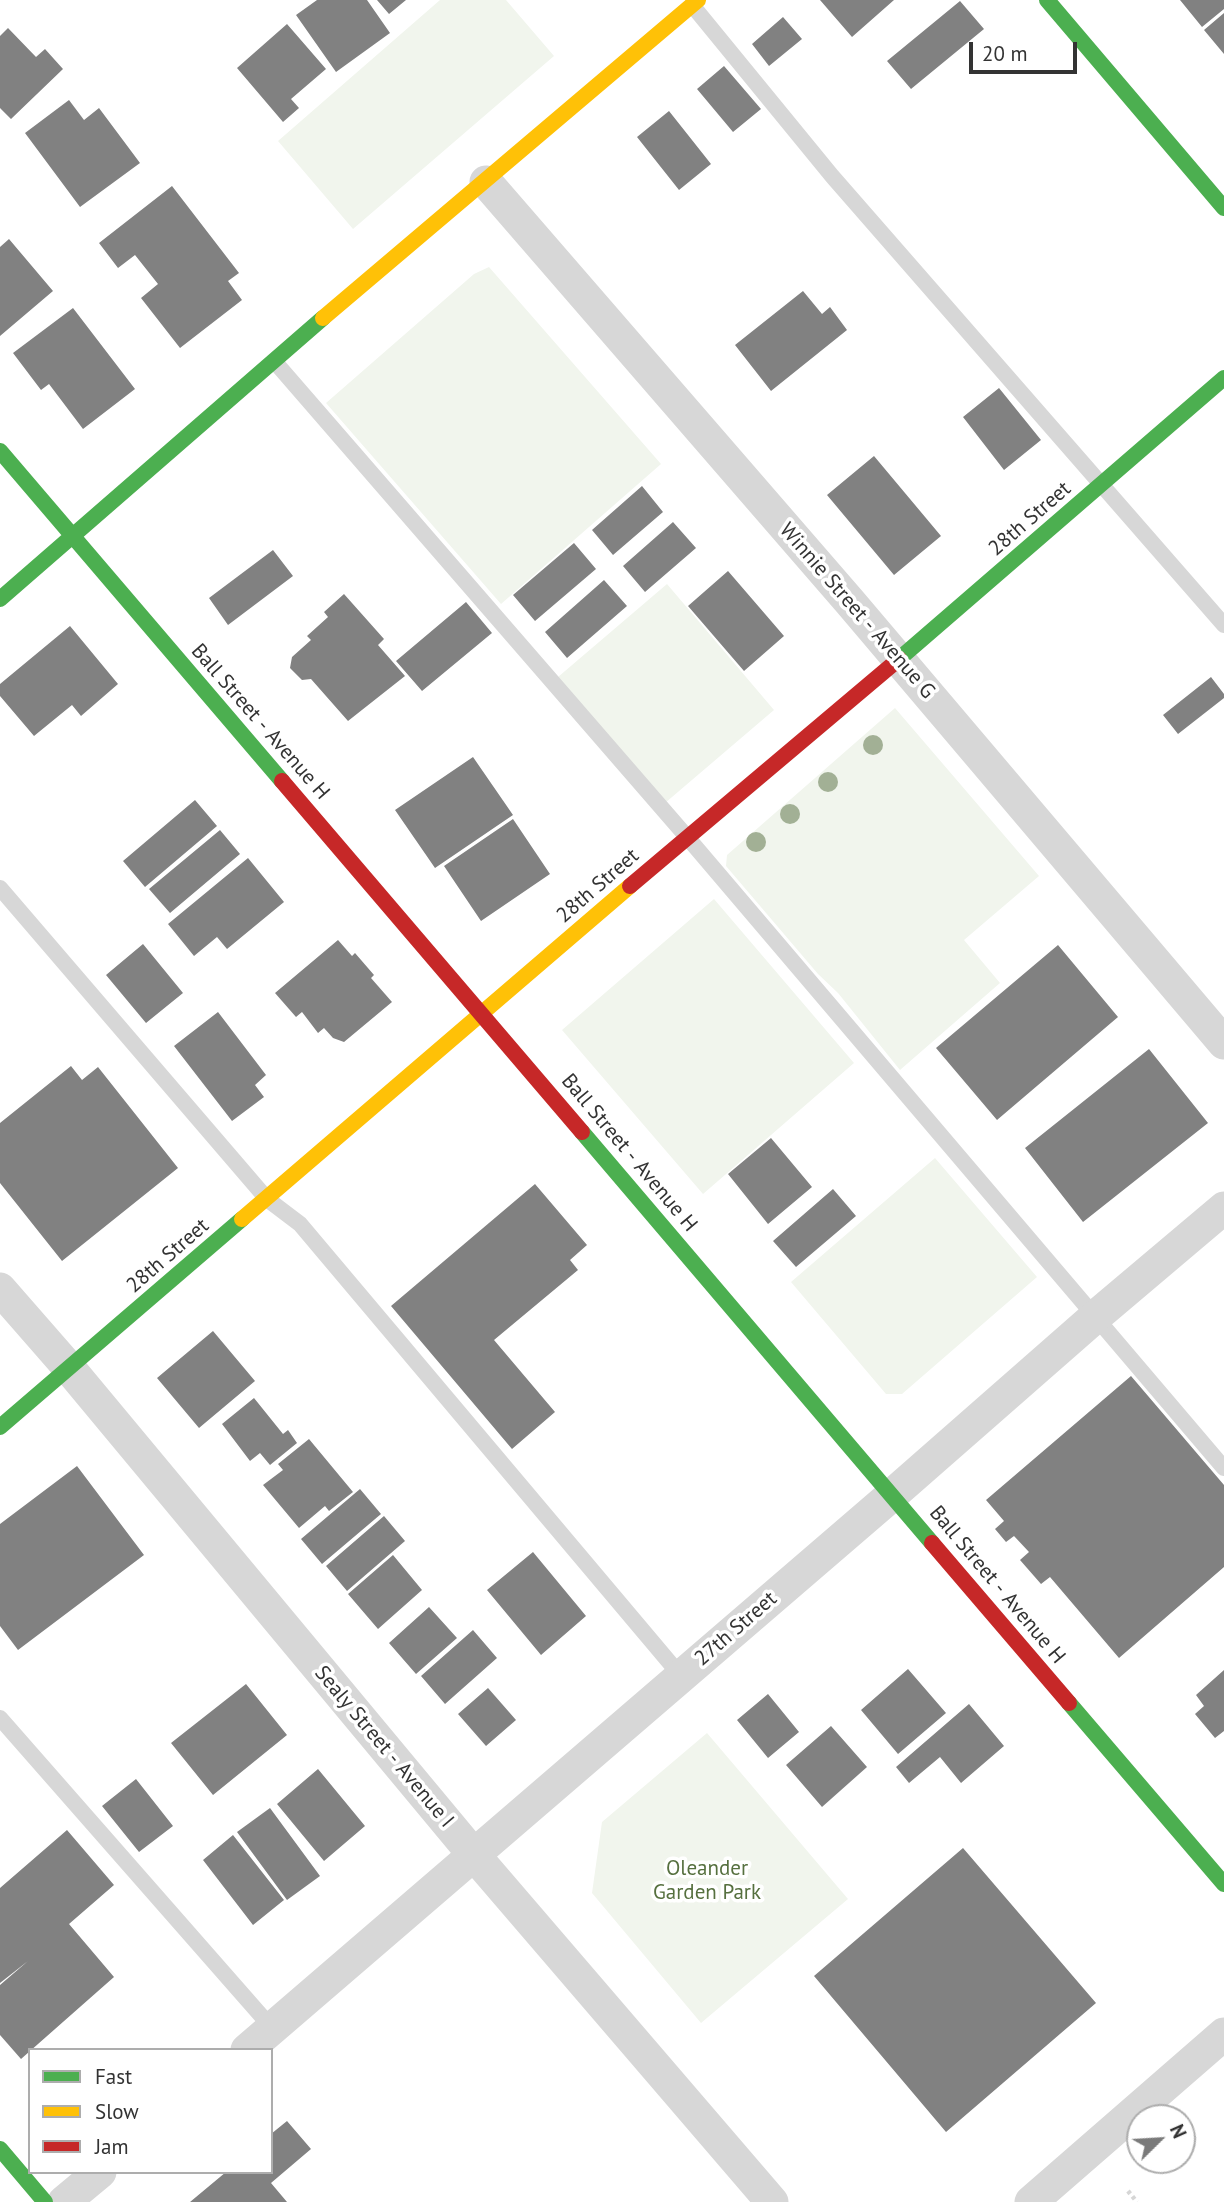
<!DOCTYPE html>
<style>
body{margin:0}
#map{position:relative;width:1224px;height:2202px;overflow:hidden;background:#fff;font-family:"PT Sans",sans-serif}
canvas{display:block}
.legend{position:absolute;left:28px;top:2048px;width:245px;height:126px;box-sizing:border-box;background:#fff;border:2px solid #adadad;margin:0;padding:9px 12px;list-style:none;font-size:21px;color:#333}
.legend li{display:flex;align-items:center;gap:14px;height:35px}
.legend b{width:35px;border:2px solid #adadad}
.north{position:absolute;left:1126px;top:2104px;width:70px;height:70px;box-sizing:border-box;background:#fff;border:2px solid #adadad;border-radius:50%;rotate:66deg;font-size:19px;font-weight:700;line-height:28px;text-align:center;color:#333}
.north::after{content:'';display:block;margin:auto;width:24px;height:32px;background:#7a7a7a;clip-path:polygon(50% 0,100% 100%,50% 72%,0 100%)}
.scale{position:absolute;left:969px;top:42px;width:108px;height:32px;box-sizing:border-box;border:4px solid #333;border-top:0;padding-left:9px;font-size:21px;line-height:24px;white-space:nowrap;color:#333;-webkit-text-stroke:5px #fff;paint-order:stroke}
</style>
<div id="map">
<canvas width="1224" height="2202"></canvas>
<ul class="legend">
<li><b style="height:9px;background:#4caf50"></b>Fast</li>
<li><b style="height:9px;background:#ffc107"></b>Slow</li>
<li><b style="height:9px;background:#c62828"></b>Jam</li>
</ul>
<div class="north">N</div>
<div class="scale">20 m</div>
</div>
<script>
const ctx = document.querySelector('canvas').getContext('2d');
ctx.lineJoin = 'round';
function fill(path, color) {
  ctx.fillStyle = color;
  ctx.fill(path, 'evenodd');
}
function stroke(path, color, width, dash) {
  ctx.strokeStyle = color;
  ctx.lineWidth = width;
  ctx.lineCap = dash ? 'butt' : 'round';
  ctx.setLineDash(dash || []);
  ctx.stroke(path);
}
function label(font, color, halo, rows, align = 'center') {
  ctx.font = font + ' "PT Sans",sans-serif';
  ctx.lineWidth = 7;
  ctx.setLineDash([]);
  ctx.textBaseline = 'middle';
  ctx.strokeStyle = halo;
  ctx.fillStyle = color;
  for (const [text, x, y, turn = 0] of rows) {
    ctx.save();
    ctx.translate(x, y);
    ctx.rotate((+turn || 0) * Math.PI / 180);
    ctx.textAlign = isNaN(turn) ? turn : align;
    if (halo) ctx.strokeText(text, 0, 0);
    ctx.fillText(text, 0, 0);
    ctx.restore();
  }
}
fill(new Path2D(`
 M440,0H506L554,56L353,229L278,141Z
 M489,267L661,464L501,604L326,403L474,274Z
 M667,584L774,710L665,803L558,677Z
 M895,708L1039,876L964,940L1000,983L900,1070L838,993L818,974L726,866L727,855Z
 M714,899L854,1063L703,1194L562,1030Z
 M935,1158L1037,1277L902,1394H886L791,1282Z
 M707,1733L848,1899L701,2023L592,1893L602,1822Z`), '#f1f5ed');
fill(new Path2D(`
 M317,0H367L390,33L336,72L296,15Z
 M377,0H406L389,14Z
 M820,0H894L852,37Z
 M1180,0H1224V9L1202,27Z
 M960,1L984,29L911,89L887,61Z
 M1224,13V54L1204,30Z
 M783,17L802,39L769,66L752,44Z
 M287,24L326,69L291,99L299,108L283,122L237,68Z
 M8,28L36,57L45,49L63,69L11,119L0,108V36Z
 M724,66L761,109L733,132L697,89Z
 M69,100L84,120L99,108L140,163L80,207L25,133Z
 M669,111L711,164L679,190L637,137Z
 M172,186L239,273L228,281L242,300L180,348L141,298L158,284L135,255L118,268L99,243Z
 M9,239L53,291L0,336V247Z
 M803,291L822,314L830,307L847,330L771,391L735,345Z
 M73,308L135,389L83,429L49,384L41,390L13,353Z
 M999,388L1041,440L1004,470L963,417Z
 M874,456L941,536L894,575L827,495Z
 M642,486L663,512L613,555L592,530Z
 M673,522L696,548L645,592L623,566Z
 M574,543L596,569L535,621L513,595Z
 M273,550L293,576L228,625L209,598Z
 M728,571L784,636L744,671L688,606Z
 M604,580L627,606L567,658L545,632Z
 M344,594L384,639L378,645L405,676L348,721L311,679L302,680L290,668L292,657L311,640L307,636L328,617L324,612Z
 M466,602L492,633L422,691L396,661Z
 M70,626L118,684L81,716L72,705L34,736L0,696V684Z
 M1211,677L1224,694V698L1178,734L1163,715Z
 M473,757L513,815L435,868L395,810Z
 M195,800L217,826L145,887L123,861Z
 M513,819L550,874L481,921L444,866Z
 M220,830L240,854L170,913L149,889Z
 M248,858L284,902L227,949L217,937L194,956L168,924Z
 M338,940L352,956L355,953L374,975L371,978L392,1002L344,1042L333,1038L324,1028L318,1033L302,1012L296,1017L275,993Z
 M143,944L183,993L146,1023L106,975Z
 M1058,945L1118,1017L997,1120L936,1048Z
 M218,1012L266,1075L255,1085L264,1097L232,1121L174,1046Z
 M1149,1049L1208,1123L1083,1222L1025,1148Z
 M71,1066L82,1080L98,1067L178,1168L62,1261L0,1183V1123Z
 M771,1138L812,1187L768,1224L728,1174Z
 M535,1184L587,1245L570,1260L578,1270L494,1340L555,1412L512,1449L391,1306Z
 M833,1189L856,1216L796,1267L773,1241Z
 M213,1331L255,1381L199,1428L157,1378Z
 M1131,1376L1224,1485V1567L1119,1658L1050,1577L1041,1584L1020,1560L1029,1552L1014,1536L1006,1542L995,1529L1004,1521L986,1500Z
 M254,1398L283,1434L288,1430L297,1443L270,1465L260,1453L250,1461L222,1424Z
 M309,1439L353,1492L329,1511L325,1506L299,1528L263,1485L283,1470L278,1464Z
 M77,1466L144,1555L18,1650L0,1626V1524Z
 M360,1489L381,1514L322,1564L301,1539Z
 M384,1516L405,1541L347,1591L326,1566Z
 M533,1552L586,1616L541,1655L487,1590Z
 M393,1555L422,1590L378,1629L348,1594Z
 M429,1607L457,1638L416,1674L389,1643Z
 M473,1630L497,1658L445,1704L421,1676Z
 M908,1669L946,1713L898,1754L861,1710Z
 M1224,1670V1731L1215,1738L1195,1714L1204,1706L1196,1695Z
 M246,1684L287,1735L213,1795L171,1743Z
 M488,1688L516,1720L486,1746L458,1714Z
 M768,1694L799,1732L768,1758L737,1720Z
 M969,1704L1004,1746L961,1783L940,1757L909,1783L896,1767Z
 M831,1726L867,1767L822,1807L786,1765Z
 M318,1769L365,1826L324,1861L277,1804Z
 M136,1779L173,1826L139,1852L102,1806Z
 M270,1808L320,1876L287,1900L237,1832Z
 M67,1830L114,1885L69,1924L114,1977L21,2059L0,2035V1985L28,1961L0,1983V1888Z
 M233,1835L284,1900L253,1925L203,1860Z
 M963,1848L1096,2003L946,2132L814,1976Z
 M287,2121L311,2149L271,2183L287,2202H190L226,2172H271V2134Z`), '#818181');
stroke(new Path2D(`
 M1128,2191L1137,2202`), '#d6d6d6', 4.5, [3.5, 3.5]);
stroke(new Path2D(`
 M692,5L832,176L1224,625
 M275,362L687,837L1224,1468
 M0,888L267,1199L300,1224L681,1676
 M0,1718L272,2028`), '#d7d7d7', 16);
stroke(new Path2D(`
 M486,182L850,602L1224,1043
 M0,1289L69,1368L474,1855L772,2202
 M247,2050L892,1495L1095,1317L1224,1208
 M64,2202L100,2172
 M1031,2202L1224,2034`), '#d7d7d7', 33);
stroke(new Path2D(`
 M1047,0L1224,208
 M0,451L282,781
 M0,599L323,318
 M899,659L1224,378
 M582,1132L932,1543
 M0,1427L242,1219
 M1069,1703L1224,1884
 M0,2149L45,2202`), '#4caf50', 16);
stroke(new Path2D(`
 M323,318L698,0
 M242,1219L630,886`), '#ffc107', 16);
stroke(new Path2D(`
 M282,781L582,1132
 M630,886L899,659
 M932,1543L1069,1703`), '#c62828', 16);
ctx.fillStyle = '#a2b095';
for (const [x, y] of [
 [873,745],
 [828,782],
 [790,814],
 [756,842]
]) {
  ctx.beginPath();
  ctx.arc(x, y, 10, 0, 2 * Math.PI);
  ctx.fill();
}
label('21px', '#333', '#fff', [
 ["28th Street",1030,519,-41],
 ["Winnie Street - Avenue G",857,611,49],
 ["Ball Street - Avenue H",260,722,49],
 ["28th Street",598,886,-41],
 ["Ball Street - Avenue H",629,1153,50],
 ["28th Street",168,1256,-41],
 ["Ball Street - Avenue H",997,1585,50],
 ["27th Street",736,1629,-41],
 ["Sealy Street - Avenue I",384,1747,50]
]);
label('21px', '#56703f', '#fff', [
 ["Oleander",707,1869],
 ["Garden Park",707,1893]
]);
</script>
